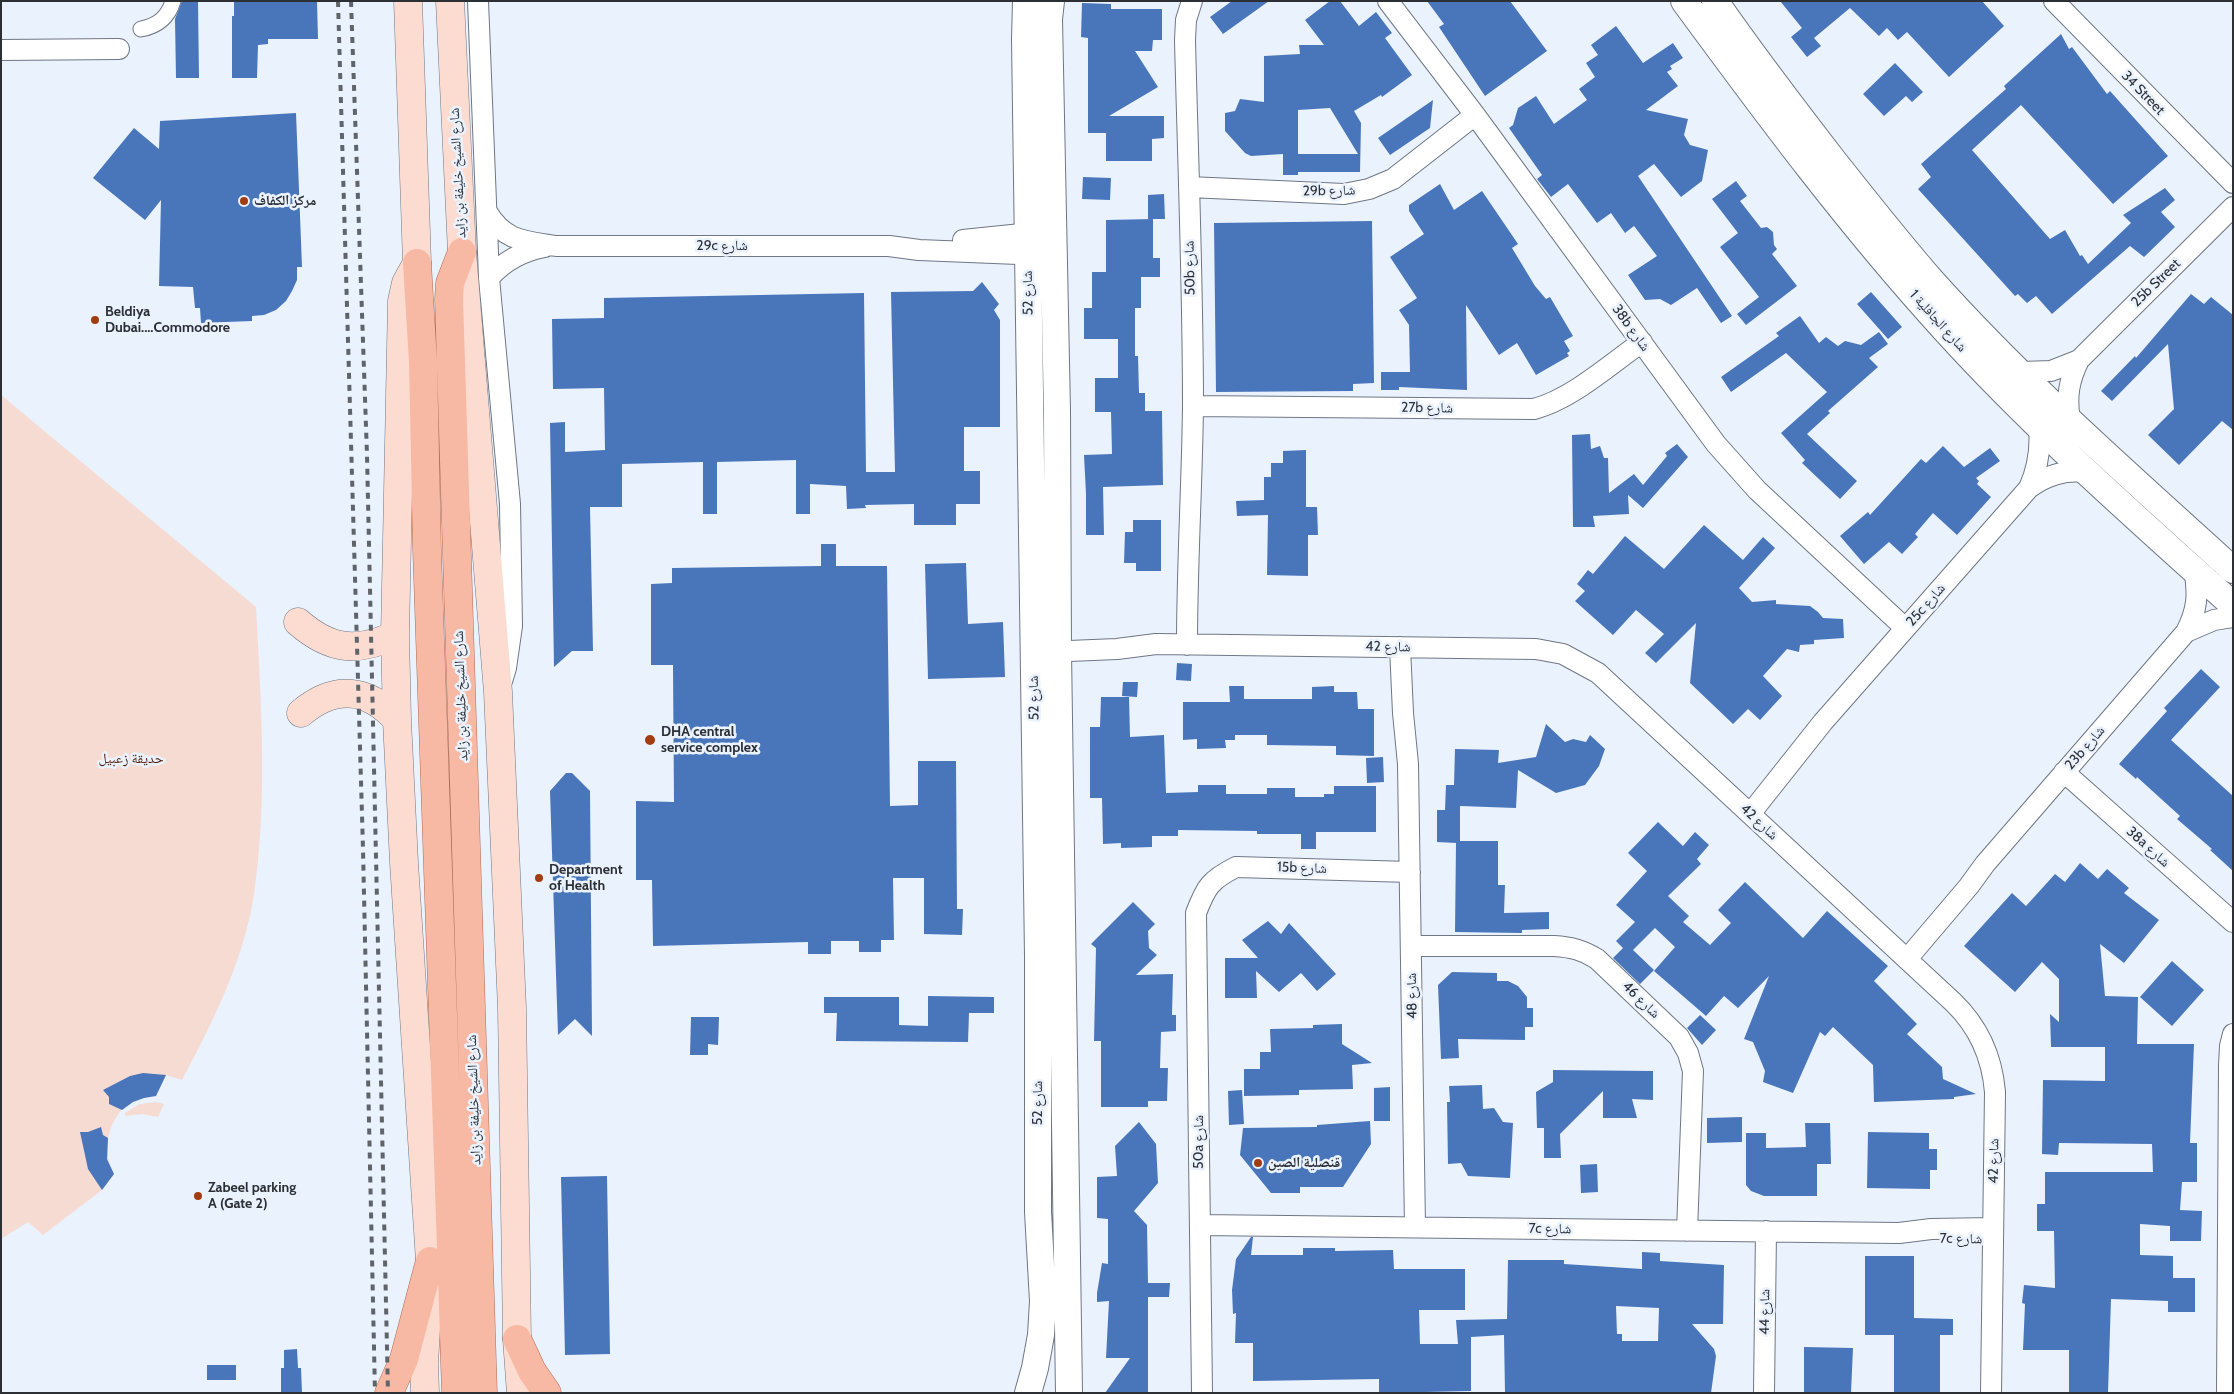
<!DOCTYPE html>
<meta charset="utf-8">
<style>
body{margin:0}
#map{position:relative;width:2234px;height:1394px;overflow:hidden;background:#eaf2fe;font-family:Cabin,sans-serif}
canvas{display:block}
.frame{position:absolute;inset:0;border:2px solid #2c3035;pointer-events:none}
</style>
<div id="map">
<canvas width="2234" height="1394"></canvas>
<div class="frame"></div>
</div>
<script>
const ctx = document.querySelector('canvas').getContext('2d');
ctx.lineJoin = 'round';
function fill(path, color) {
  ctx.fillStyle = color;
  ctx.fill(path, 'evenodd');
}
function stroke(path, color, width, dash) {
  ctx.strokeStyle = color;
  ctx.lineWidth = width;
  ctx.lineCap = dash ? 'butt' : 'round';
  ctx.setLineDash(dash || []);
  ctx.stroke(path);
}
function label(font, color, halo, rows, align = 'center') {
  ctx.font = font + ' Cabin,"Noto Naskh Arabic",sans-serif';
  ctx.lineWidth = 5;
  ctx.setLineDash([]);
  ctx.textBaseline = 'middle';
  ctx.strokeStyle = halo;
  ctx.fillStyle = color;
  for (const [text, x, y, turn = 0] of rows) {
    ctx.save();
    ctx.translate(x, y);
    ctx.rotate((+turn || 0) * Math.PI / 180);
    ctx.textAlign = isNaN(turn) ? turn : align;
    if (halo) ctx.strokeText(text, 0, 0);
    ctx.fillText(text, 0, 0);
    ctx.restore();
  }
}
fill(new Path2D(`
 M1,395L256,607C261,703 268,799 254,894C244,960 213,1022 182,1080L166,1075L156,1096C146,1097 135,1099 126,1106C107,1121 102,1154 114,1174L102,1190L43,1235L28,1222L1,1239Z
 M156,1102L164,1104L158,1117L142,1114L125,1116V1113L140,1104Z`), '#f6dbd2');
fill(new Path2D(`
 M182,1H198L199,78H176L175,19Z
 M234,1H317L318,39H268V44L258,45L257,78H232V16H234Z
 M1232,1H1269L1223,34L1210,17Z
 M1330,1H1340L1359,26L1376,12L1392,33L1385,38L1412,75L1382,97L1381,95L1354,111L1361,123L1360,172H1298V175H1283V154L1251,156L1245,153L1225,131V113L1235,111L1240,99L1264,102V56L1300,54L1299,45H1324L1305,20ZM1330,108L1358,154H1298V110Z
 M1427,1H1510L1547,51L1485,96L1439,27L1444,24Z
 M1780,1H1982L2004,26L1949,77L1907,32L1898,40L1887,28L1879,36L1850,8L1814,38L1821,46L1807,57L1791,37L1802,28Z
 M1082,3L1111,4V9H1162V40H1153L1152,51H1135L1158,87L1109,116H1164V138L1152,139V161H1106V133H1088V38L1081,37Z
 M1616,26L1643,63L1673,43L1683,58L1670,66L1672,69L1667,72L1678,86L1646,110L1688,119L1684,135L1690,145L1708,150L1702,181L1681,197L1654,164L1638,176L1732,316L1721,323L1697,288L1671,305L1660,299L1645,300L1628,275L1657,256L1634,226L1625,233L1611,213L1597,223L1568,184L1551,197L1537,179L1542,175L1509,128L1513,125L1518,108L1536,96L1554,124L1587,100L1579,89L1595,77L1586,63L1598,55L1591,45Z
 M2061,34L2069,49L2072,47L2107,94L2110,91L2168,156L2113,204L2021,105L1972,150L2050,239L2065,230L2080,256L2082,255L2088,264L2131,223L2123,215L2165,188L2175,200L2161,212L2175,227L2144,257L2130,246L2052,314L2036,296L2027,303L2018,294L2015,296L1918,189L1931,177L1921,164L2006,89L2004,86Z
 M1895,63L1923,92L1912,102L1906,96L1884,116L1863,94Z
 M1433,100L1430,128L1390,155L1378,138Z
 M296,113L302,267H297V280L292,291L286,301L276,310L264,315L252,316V321L201,323L200,308H195L193,287L159,286L161,200L145,220L93,178L134,128L159,149L160,121Z
 M1083,177L1111,178L1110,200L1082,199Z
 M1736,181L1747,196L1740,201L1761,228L1767,227L1773,232L1774,245L1777,249L1772,254L1797,286L1746,325L1737,314L1759,297L1720,247L1738,233L1712,199Z
 M1440,184L1454,210L1482,191L1518,244L1512,248L1535,286L1546,299L1550,297L1573,336L1564,341L1570,351L1567,353L1569,356L1536,375L1517,343L1499,355L1466,305L1467,390L1399,387V390H1381V372H1410L1409,325L1399,310L1417,298L1390,257L1424,234L1409,211V205Z
 M1164,194L1165,219H1148V195Z
 M1153,219V258H1160V277H1141V308H1135V356H1138L1139,393H1145V411H1162L1163,485L1103,487L1104,535H1086V494L1084,455L1112,454L1111,412H1095V378H1118V339H1084V308H1092V272H1106V220Z
 M1372,221L1374,383L1353,384V391L1216,392L1214,223Z
 M982,282L999,304L994,310L1000,320V427H964V471H980V504H956V525H914V504L865,505L866,508L847,509L846,486L810,484V514H796V460L717,462V514H703V462L622,464V507H590L593,651H572L554,667L550,423L565,422V452L605,450L604,388L553,389L552,319L604,318V298L864,293L866,472H895L891,292L973,291Z
 M1871,292L1902,327L1888,339L1857,304Z
 M2191,294L2204,304L2211,297L2233,315V430L2222,421L2179,465L2148,435L2174,409L2168,344L2112,401L2101,391L2135,356L2136,358Z
 M1800,316L1819,343L1826,337L1838,346L1845,341L1861,345L1879,332L1888,344L1869,358L1878,367L1828,411L1830,413L1807,434L1857,481L1840,499L1802,463L1805,460L1781,433L1827,392L1786,353L1731,392L1721,377L1779,336L1776,333Z
 M1590,434L1591,449L1600,446L1604,458H1608L1609,493L1634,474L1643,485L1667,456L1665,453L1677,444L1688,457L1643,508L1628,495L1629,514L1593,516L1595,527H1573L1572,435Z
 M1943,446L1964,467L1990,448L2000,461L1976,478L1979,481L1977,484L1991,497L1957,535L1933,513L1915,534L1918,537L1902,554L1889,542L1864,564L1840,536L1868,512L1870,515L1921,459L1926,463Z
 M1306,450V507H1317L1318,535H1308V576L1267,575L1268,515L1237,516L1236,501L1264,500V477H1271V463H1283V451Z
 M1133,520H1161V571H1136V563H1124L1125,532H1133Z
 M1704,525L1743,560L1763,537L1775,548L1739,588L1752,602L1776,600V604L1810,606L1818,612L1823,618L1843,619L1844,638L1814,640V644L1800,645L1799,652L1787,649L1763,676L1782,696L1760,720L1748,709L1733,724L1690,683L1696,623L1656,663L1645,653L1664,634L1636,610L1613,635L1575,601L1585,591L1577,584L1588,570L1593,574L1625,536L1664,569Z
 M821,544H836V566H887L890,806L918,805V761H956L957,909H963L962,935L924,934V878H893L894,940H881V952H859V941H831V954H808V942L653,946L652,880H636V801L674,802L673,668V665H651V584L672,583V568L821,566Z
 M966,563L968,624L1003,622L1005,677L928,679L925,564Z
 M1177,663L1192,664L1191,681L1176,680Z
 M2201,669L2220,687L2171,740L2233,796V871L2210,850L2212,849L2177,819L2180,816L2137,777L2136,779L2119,764L2167,711L2164,708Z
 M1123,682H1138L1137,697L1122,696Z
 M1229,686H1244V699H1312V687L1334,686V692H1357L1358,709H1374V756L1336,755V746L1267,745V735H1235V740H1225L1226,748L1197,749V739L1183,740V702H1230Z
 M1101,697H1129L1130,737L1164,735L1166,793L1198,792V785H1226V794H1267V788H1295V797H1324V794H1334V786H1376V832H1316V849H1301V834H1257V831L1178,830V836H1152V847L1121,848V843L1103,844L1102,798H1090V727H1100Z
 M1546,724L1565,742L1573,739L1586,742L1590,735L1605,749L1599,766L1585,785L1556,793L1518,770L1516,808L1460,806V841H1498V885H1505L1504,913L1549,912V929L1522,930V933L1455,932L1456,843L1437,842V810H1445L1446,785H1454L1455,749L1499,750L1498,763L1536,757Z
 M1383,757L1384,782L1367,783L1366,758Z
 M566,773H572L590,791L592,1036L575,1019L558,1035L550,791Z
 M1658,822L1683,846L1695,832L1709,845L1697,859L1701,864L1668,896L1689,916L1683,922L1710,945L1731,923L1718,910L1745,882L1803,938L1827,911L1888,966L1874,981L1917,1024L1907,1034L1942,1067L1943,1079L1976,1094L1954,1097V1099L1874,1102L1873,1065L1833,1027L1825,1036L1820,1032L1793,1093L1763,1082L1765,1071L1753,1042L1744,1039L1769,976L1738,1008L1724,996L1706,1016L1654,971L1675,947L1655,928L1633,950L1654,970L1640,984L1613,958L1623,948L1616,941L1635,922L1616,905L1647,871L1628,853Z
 M2080,863L2098,879L2107,869L2129,888L2124,893L2159,920L2124,963L2100,944L2105,996L2138,997L2137,1044H2194L2190,1143H2197V1182H2182L2180,1210L2202,1211L2201,1241H2170V1226L2140,1224V1255L2173,1256V1278H2195V1312H2168V1301L2111,1299L2108,1393H2069V1350H2023L2025,1304L2022,1303L2024,1285L2055,1288L2054,1231H2037V1204H2045V1172H2153L2152,1144L2059,1143L2058,1155L2042,1154L2043,1080L2105,1081V1047H2051L2050,1014L2059,1022V979L2042,962L2015,992L1964,946L2012,893L2026,906L2055,874L2065,882Z
 M1133,902L1155,924L1148,931L1149,948L1157,955L1136,975L1173,974L1172,1015H1176V1031L1161,1032L1160,1068H1168L1167,1101H1148V1107H1101V1041H1094L1096,948L1091,944Z
 M1268,921L1281,934L1289,923L1336,974L1317,991L1301,973L1279,992L1256,971L1257,998H1225V958H1258L1242,940Z
 M2172,961L2204,990L2172,1026L2140,997Z
 M1452,972L1497,973V981H1508L1518,986L1527,997V1008H1533V1027H1525V1040L1458,1039L1459,1058L1441,1059L1438,985Z
 M928,996L994,997V1013H969L968,1042L836,1041L837,1013H824V997H899V1025L928,1026Z
 M1700,1015L1716,1030L1702,1045L1687,1028Z
 M691,1017H719L718,1045L708,1044V1055H690Z
 M1342,1024V1044L1372,1063L1352,1065L1353,1089L1299,1090V1095L1244,1096V1069H1260V1052H1271L1270,1029L1313,1028V1025Z
 M1553,1070L1653,1071V1100L1632,1099L1637,1118H1603V1091L1560,1134L1561,1158H1544V1128H1537L1536,1092L1553,1082Z
 M143,1073L166,1075L156,1096L144,1098L133,1102L122,1110L109,1104V1097L103,1090L130,1076Z
 M1482,1085L1483,1109L1494,1108L1503,1122L1513,1123L1510,1178L1468,1176L1461,1163L1448,1164L1447,1102H1450L1449,1086Z
 M1390,1087V1121H1374V1088Z
 M1242,1090L1244,1124L1229,1125L1228,1091Z
 M1742,1117V1142L1707,1143V1118Z
 M1370,1121L1371,1144L1343,1187H1300V1193H1271L1240,1155L1243,1128L1317,1127V1125Z
 M1139,1122L1156,1144L1158,1183L1134,1211L1147,1225L1148,1283H1170L1169,1297H1148V1393H1105L1130,1358H1106L1109,1301L1097,1302V1293L1102,1263L1108,1264V1219L1097,1218V1177L1117,1176L1115,1146Z
 M1805,1123H1830L1831,1164H1817V1196H1764L1751,1191L1746,1185V1133H1766V1148L1806,1147Z
 M101,1127L103,1135L108,1138L107,1159L114,1174L102,1190L88,1169L80,1132H88Z
 M1868,1132L1929,1133V1149H1937V1170H1930V1189L1867,1188Z
 M1597,1164L1598,1192L1581,1193L1580,1165Z
 M607,1176L610,1354L565,1355L561,1177Z
 M1251,1237H1253L1251,1255H1303V1248H1335V1251L1393,1250L1394,1269H1465V1310H1419L1420,1344H1458L1456,1320L1507,1319L1508,1260H1564V1264L1642,1269V1252L1660,1253V1261L1724,1265L1723,1324H1692L1714,1349L1716,1356L1711,1393H1505L1504,1335L1471,1337V1391L1379,1393V1379L1253,1381V1343H1235L1236,1313L1233,1314L1232,1290L1236,1259ZM1616,1306L1659,1308L1658,1341H1622V1334H1617Z
 M1865,1256H1914V1318L1953,1319V1335H1940V1393H1894V1335H1865Z
 M1804,1347L1853,1348L1851,1393H1804Z
 M297,1349L298,1368H301L302,1393H281V1368H284V1350Z
 M207,1365H236V1380H207Z`), '#4976bb');
const pedestrian = new Path2D(`
 M141,29C157,26 168,18 173,1`);
const minor = new Path2D(`
 M478,1L489,278L510,504L512,626L506,668L502,681
 M1388,1L1475,115L1716,444L1757,490L1905,628
 M2054,1L2233,183
 M1,50L119,49
 M1189,187L1344,194L1369,189L1393,179L1475,115
 M487,212C505,242 525,241 556,246H889L919,250L1043,255
 M963,240L1041,232
 M489,278C504,261 522,251 545,247
 M2021,372L2051,371L2079,360L2233,207
 M1193,406L1534,409C1572,399 1609,365 1642,342
 M2070,420C2066,397 2069,380 2079,360
 M2029,488C2038,468 2041,449 2039,427
 M2186,632L2214,620L2233,617
 M1187,645C1187,565 1192,486 1193,407C1193,285 1188,162 1185,40L1186,20L1192,1
 M1400,647L1403,713L1408,764L1415,1227
 M1045,652L1117,649L1156,644L1536,649L1563,654L1598,673L1953,1002C1979,1027 1992,1056 1995,1092L1991,1393
 M2064,772L2233,922
 M1750,814L1823,722L2029,488C2047,475 2064,470 2085,472
 M1411,946H1554C1571,947 1583,950 1597,959L1679,1037L1688,1053L1693,1071L1687,1231
 M1907,959L1969,886L1985,864L2186,632C2197,611 2199,594 2194,570
 M1200,1225L1899,1233L1931,1229L1993,1228
 M1202,1393L1196,913C1206,887 1210,880 1236,867L1410,872
 M1764,1393L1766,1231
 M2227,1393L2229,1065L2230,1046L2233,1034`);
const tertiary = new Path2D(`
 M1026,1L1025,39L1038,956V1212L1043,1301L1041,1335L1035,1368L1028,1393
 M1051,1L1049,19L1057,411L1058,651L1069,1393
 M1684,1C1767,114 1850,226 1945,330C2034,428 2134,516 2233,605
 M1715,1C1752,55 1793,108 1833,160C1865,200 1897,241 1931,280C2024,384 2130,476 2233,570`);
const secondary = new Path2D(`
 M408,1L417,263L406,283L402,301L395,635L397,720L404,863L430,1261L424,1363L425,1393
 M450,1L462,252L498,692L512,1008L517,1339L521,1393
 M298,622C330,650 357,653 395,635
 M301,713C334,685 367,687 397,720`);
const primary = new Path2D(`
 M462,252L450,283L449,299L483,1393
 M417,263L423,362L427,550L456,1393
 M517,1339L532,1371L547,1393
 M389,1393L404,1359L430,1261`);
stroke(pedestrian, '#6e7784', 17);
stroke(minor, '#6e7784', 22);
stroke(tertiary, '#6e7784', 28);
stroke(secondary, '#6e7784', 29);
stroke(primary, '#ae6b56', 29);
stroke(pedestrian, '#fff', 15);
stroke(minor, '#fff', 20);
stroke(tertiary, '#fff', 26);
stroke(secondary, '#fcdcd1', 28);
stroke(primary, '#f8b9a4', 28);
stroke(new Path2D(`
 M338,1L363,849L375,1393
 M351,1L367,455L388,1393`), '#5f646b', 4, [6, 6]);
for (const [x, y, r, color] of [
 [244,201,5,"#a23c13"],
 [95,320,5,"#a23c13"],
 [650,740,6,"#a23c13"],
 [539,878,5,"#a23c13"],
 [1258,1163,5,"#a23c13"],
 [198,1196,5,"#a23c13"]
]) {
  const dot = new Path2D();
  dot.arc(x, y, r, 0, 2 * Math.PI);
  ctx.fillStyle = color;
  ctx.fill(dot);
  stroke(dot, '#eaf2fe', 2);
}
label('14px', '#2c3035', '#eaf2fe', [
 ["34 Street",2143,93,46],
 ["شارع الشيخ خليفة بن زايد",458,173,-93],
 ["29b شارع",1329,191,-1],
 ["29c شارع",722,246],
 ["50b شارع",1190,268,-91],
 ["25b Street",2156,283,-44],
 ["شارع 52",1028,293,-91],
 ["شارع الجافلية 1",1938,321,48],
 ["38b شارع",1631,328,54],
 ["27b شارع",1427,408,1],
 ["25c شارع",1926,605,-49],
 ["شارع 42",1388,647,1],
 ["شارع الشيخ خليفة بن زايد",461,696,-92],
 ["شارع 52",1034,698,-91],
 ["23b شارع",2085,748,-49],
 ["شارع 42",1759,822,43],
 ["38a شارع",2148,847,42],
 ["15b شارع",1302,868,2],
 ["شارع 48",1412,996,-91],
 ["شارع 46",1641,1000,44],
 ["شارع الشيخ خليفة بن زايد",474,1100,-92],
 ["شارع 52",1038,1103,-90],
 ["50a شارع",1199,1142,-90],
 ["شارع 42",1994,1161,-89],
 ["7c شارع",1550,1229,1],
 ["7c شارع",1961,1239,1],
 ["شارع 44",1765,1312,-89]
]);
label('bold 14px', '#2c3035', '#eaf2fe', [
 ["مركز الكفاف",254,201],
 ["Beldiya",105,312],
 ["Dubai....Commodore",105,328],
 ["DHA central",661,732],
 ["service complex",661,748],
 ["Department",549,870],
 ["of Health",549,886],
 ["قنصلية الصين",1268,1163],
 ["Zabeel parking",208,1188],
 ["A (Gate 2)",208,1204]
], 'left');
label('14px', '#551d08', '#eaf2fe', [
 ["حديقة زعبيل",131,759]
]);
</script>
